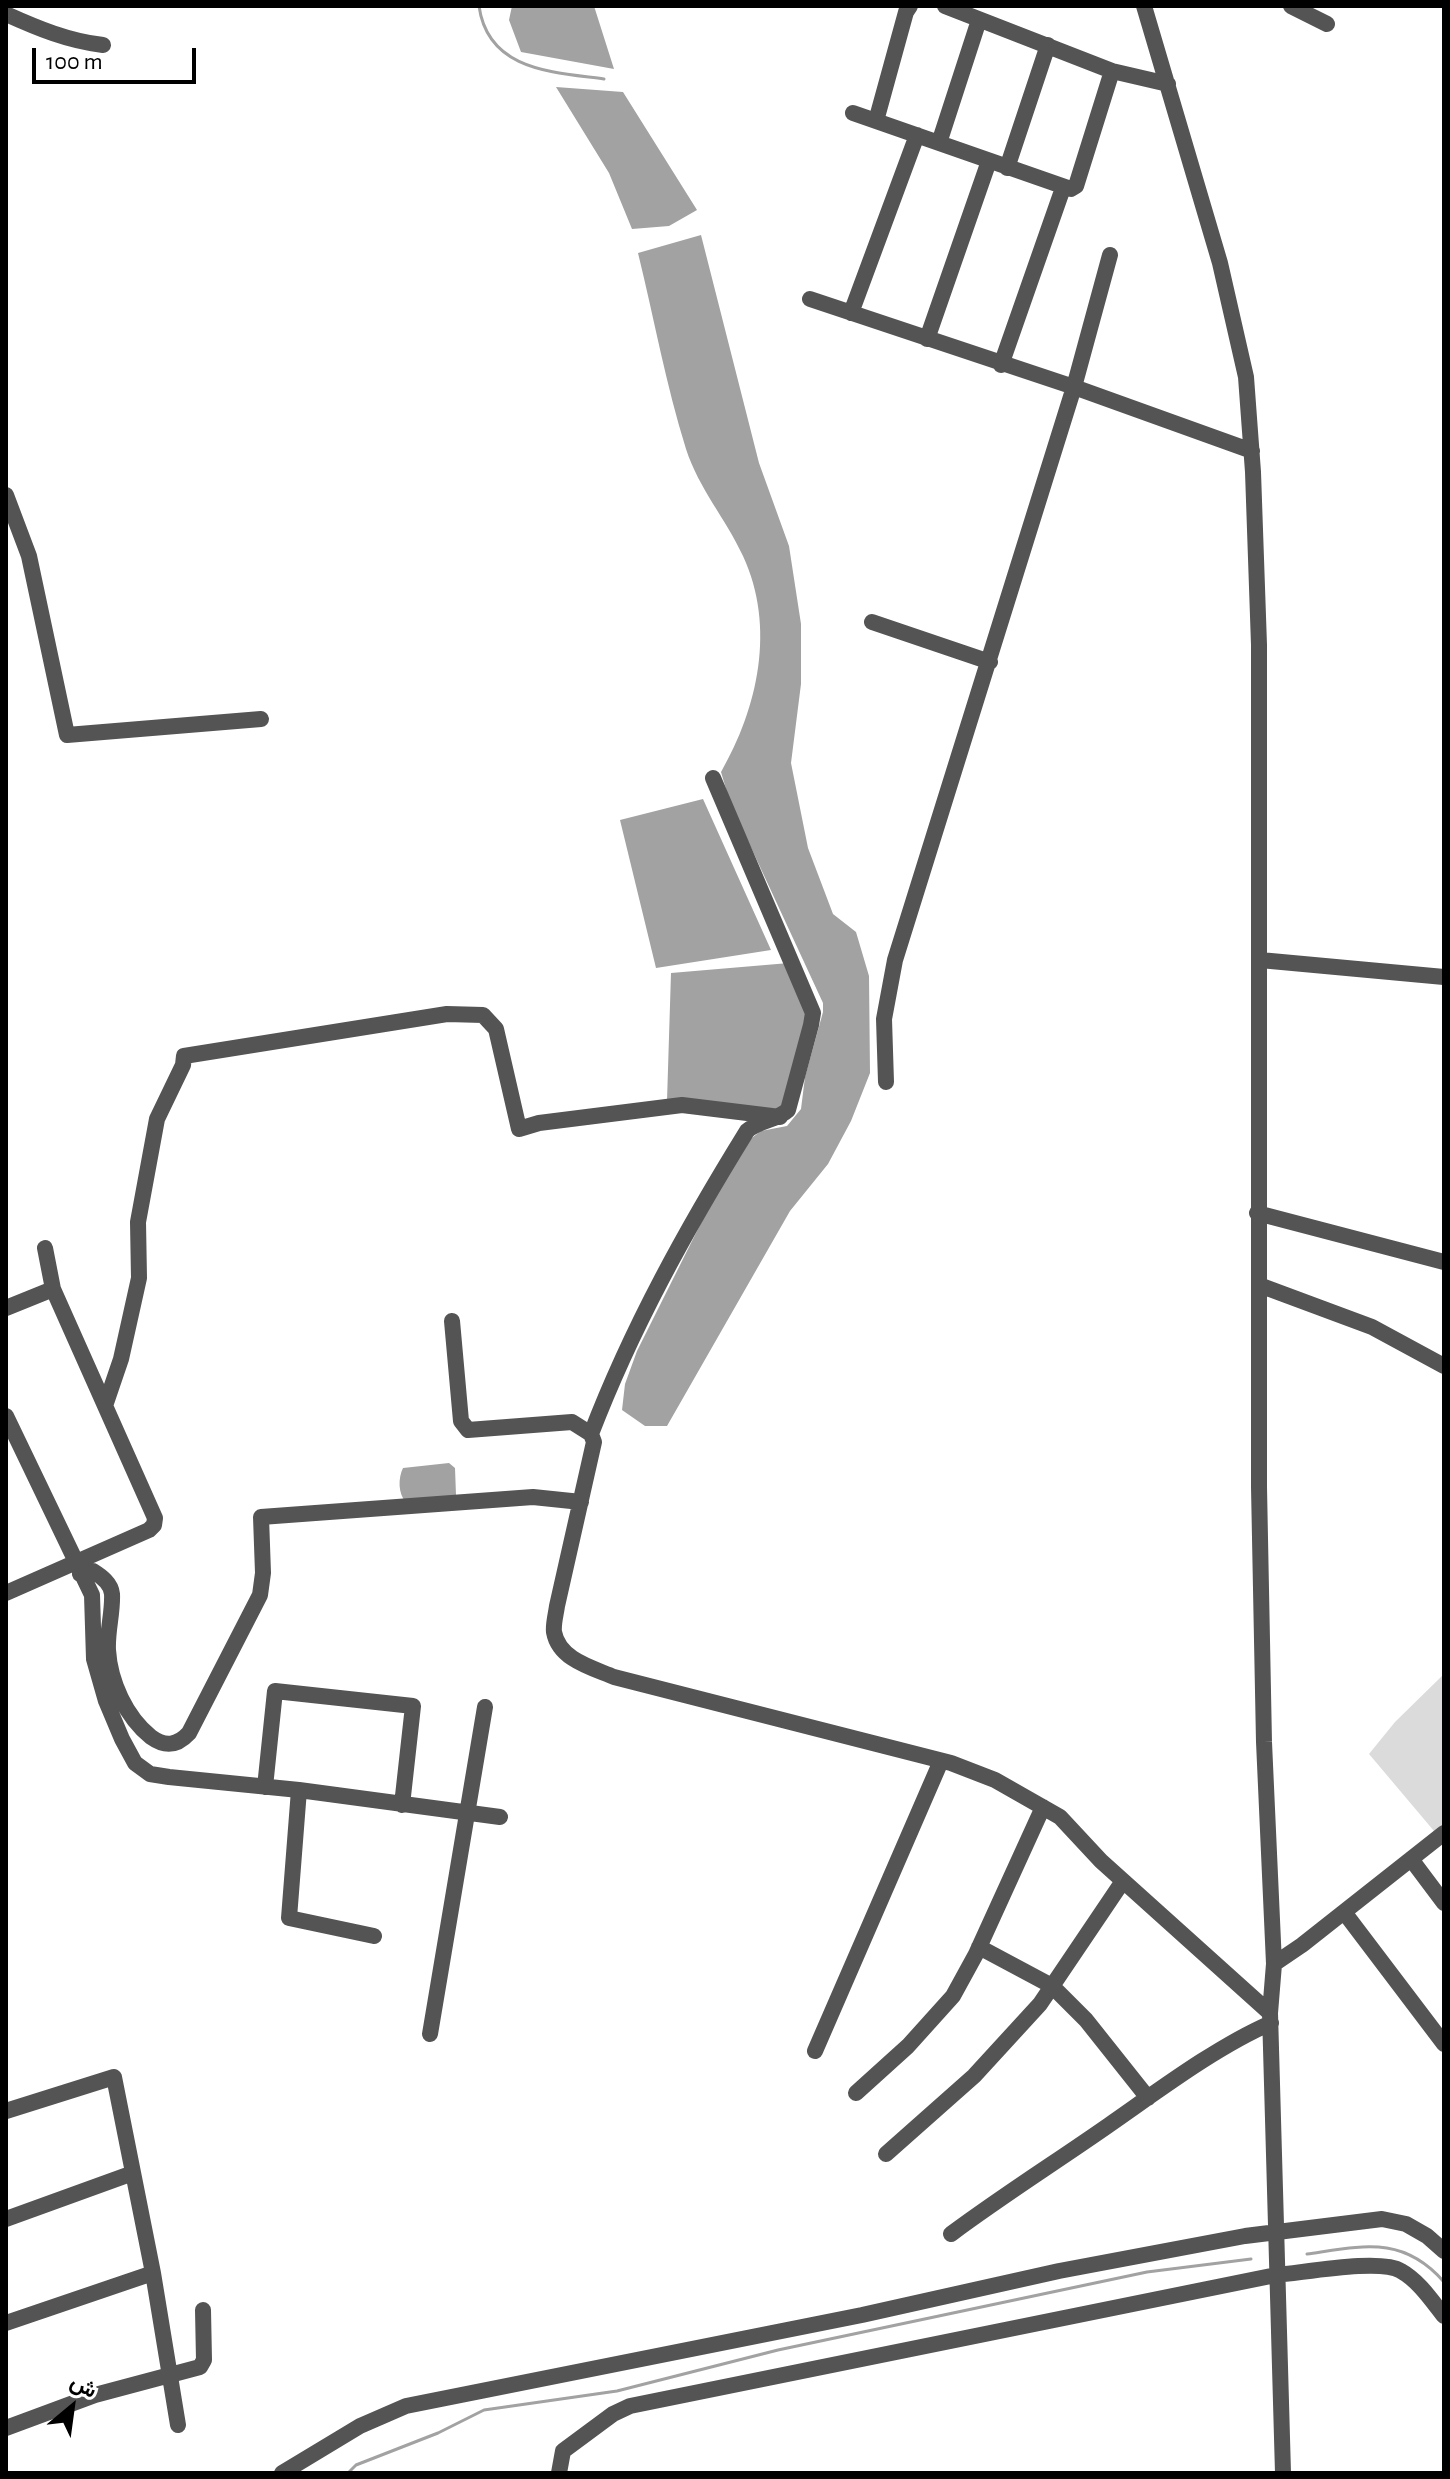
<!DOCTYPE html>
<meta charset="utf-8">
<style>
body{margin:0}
#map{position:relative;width:1450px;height:2479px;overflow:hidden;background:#fff;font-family:"Alegreya Sans",Vazirmatn,sans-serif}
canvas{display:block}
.frame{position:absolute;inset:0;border:8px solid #000;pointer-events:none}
.north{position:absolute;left:32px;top:2367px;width:80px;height:80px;-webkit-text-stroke:6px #fff;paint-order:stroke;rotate:29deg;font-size:22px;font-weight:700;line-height:32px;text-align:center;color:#000}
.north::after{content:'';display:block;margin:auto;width:28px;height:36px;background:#000;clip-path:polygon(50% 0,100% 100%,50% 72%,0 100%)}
.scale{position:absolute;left:32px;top:48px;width:164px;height:36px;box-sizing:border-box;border:4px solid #000;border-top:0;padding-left:10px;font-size:24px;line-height:28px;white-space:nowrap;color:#000;-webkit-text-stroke:6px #fff;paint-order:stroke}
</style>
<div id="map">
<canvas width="1450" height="2479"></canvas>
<div class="frame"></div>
<div class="north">ش</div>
<div class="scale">100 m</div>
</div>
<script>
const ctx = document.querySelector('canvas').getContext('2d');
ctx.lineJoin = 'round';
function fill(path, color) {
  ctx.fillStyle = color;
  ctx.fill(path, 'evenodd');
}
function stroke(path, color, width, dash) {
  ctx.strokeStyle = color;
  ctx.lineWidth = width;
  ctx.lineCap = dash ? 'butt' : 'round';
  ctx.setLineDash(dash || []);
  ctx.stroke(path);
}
fill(new Path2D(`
 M1444,1674V1825L1434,1831L1369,1754L1395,1722Z`), '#dbdbdb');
fill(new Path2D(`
 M512,6H594L614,69L521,52L509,20Z
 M556,87L623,92L697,210L669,226L632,229L609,173Z
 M701,235L759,463L789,546L801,624V684L791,763L808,848L833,914L856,932L869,976L870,1073L851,1121L828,1164L790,1211L667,1426H645L622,1410L625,1384L637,1351L708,1209L749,1140L761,1131L787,1126L801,1109L805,1077L823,1012V1003L730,802L721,772C758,708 776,627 743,556C726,519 699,489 686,449C666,385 654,318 638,253Z
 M703,799L771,950L656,968L620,820Z
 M789,963L810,1013L781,1112L667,1101L671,973Z
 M449,1463L455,1468L456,1495L406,1502C398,1494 398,1478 403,1468Z`), '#a2a2a2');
stroke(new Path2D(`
 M479,6C488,71 553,72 604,79
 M1307,2254C1363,2246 1403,2235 1444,2282
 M348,2473L356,2465L438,2433L484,2410L617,2391L778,2350L1147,2272L1251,2259`), '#a2a2a2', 3);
stroke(new Path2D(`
 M945,6L1112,71
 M1144,6L1220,263L1246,377L1253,472L1259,645V1487L1264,1742L1274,1964L1270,2013L1283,2473
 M1291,6L1327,24
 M6,14C37,28 68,41 103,45
 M853,113L1071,189L1076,186L1112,71L1168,84
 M876,121L906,12L910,6
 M939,143L979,20
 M1007,168L1048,45
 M810,299L1074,387L1252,451
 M851,313L917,135
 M927,339L989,161
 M1001,365L1063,188
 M6,495L29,556L67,735L261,719
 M872,622L990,662
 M1260,960L1444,977
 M886,1082L884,1019L895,960L1074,387L1110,255
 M1257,1213L1444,1262
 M1259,1285L1372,1327L1444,1366
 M6,1308L53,1289
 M452,1321L461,1421L468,1430L572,1422L591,1434L594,1442L557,1606C556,1614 553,1624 554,1632C559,1660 593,1668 614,1677L951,1763L995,1780L1060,1817L1101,1861L1270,2013
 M106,1403L121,1359L139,1278L138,1222L157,1119L183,1065L184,1056L447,1014L483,1015L496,1029L519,1129L539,1123L682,1105L780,1117
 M6,1416L92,1595L94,1659L106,1701L122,1739L135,1763L150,1774L169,1777L299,1790L500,1817
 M591,1434C632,1327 687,1228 747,1131C759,1120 776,1121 788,1110L811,1025L813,1013L713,778
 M80,1574L93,1571C101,1576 111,1583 112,1594C113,1612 107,1631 108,1650C110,1682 126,1717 151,1737C165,1747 177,1746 189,1733L260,1595L263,1573L261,1517L533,1497L581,1502
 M6,1593L149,1530L154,1525L155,1518L53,1289L45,1248
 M265,1787L275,1691L413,1706L402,1805
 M299,1790L289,1918L374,1936
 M1411,1859L1444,1903
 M1344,1912L1444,2044
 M979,1947L1052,1986L1086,2020L1148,2098
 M1274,1964L1302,1945L1444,1833
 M430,2034L485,1707
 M815,2051L941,1761
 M856,2093L908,2046L953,1996L976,1954L1043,1807
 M6,2111L114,2077L153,2273L178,2425
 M886,2154L974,2076L1040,2004L1123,1881
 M6,2219L133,2173
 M951,2234C1002,2196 1056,2162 1109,2125C1158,2091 1216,2047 1271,2023
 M6,2323L153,2273
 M6,2428L95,2395L200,2367L204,2360L203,2310
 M282,2473L360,2426L406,2406L862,2315L1059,2271L1245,2236L1382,2219L1406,2224L1427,2236L1444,2251
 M559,2473L563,2451L613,2414L630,2406L1276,2275C1303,2273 1380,2258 1401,2271C1419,2281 1432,2301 1444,2316`), '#545454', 16);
</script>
